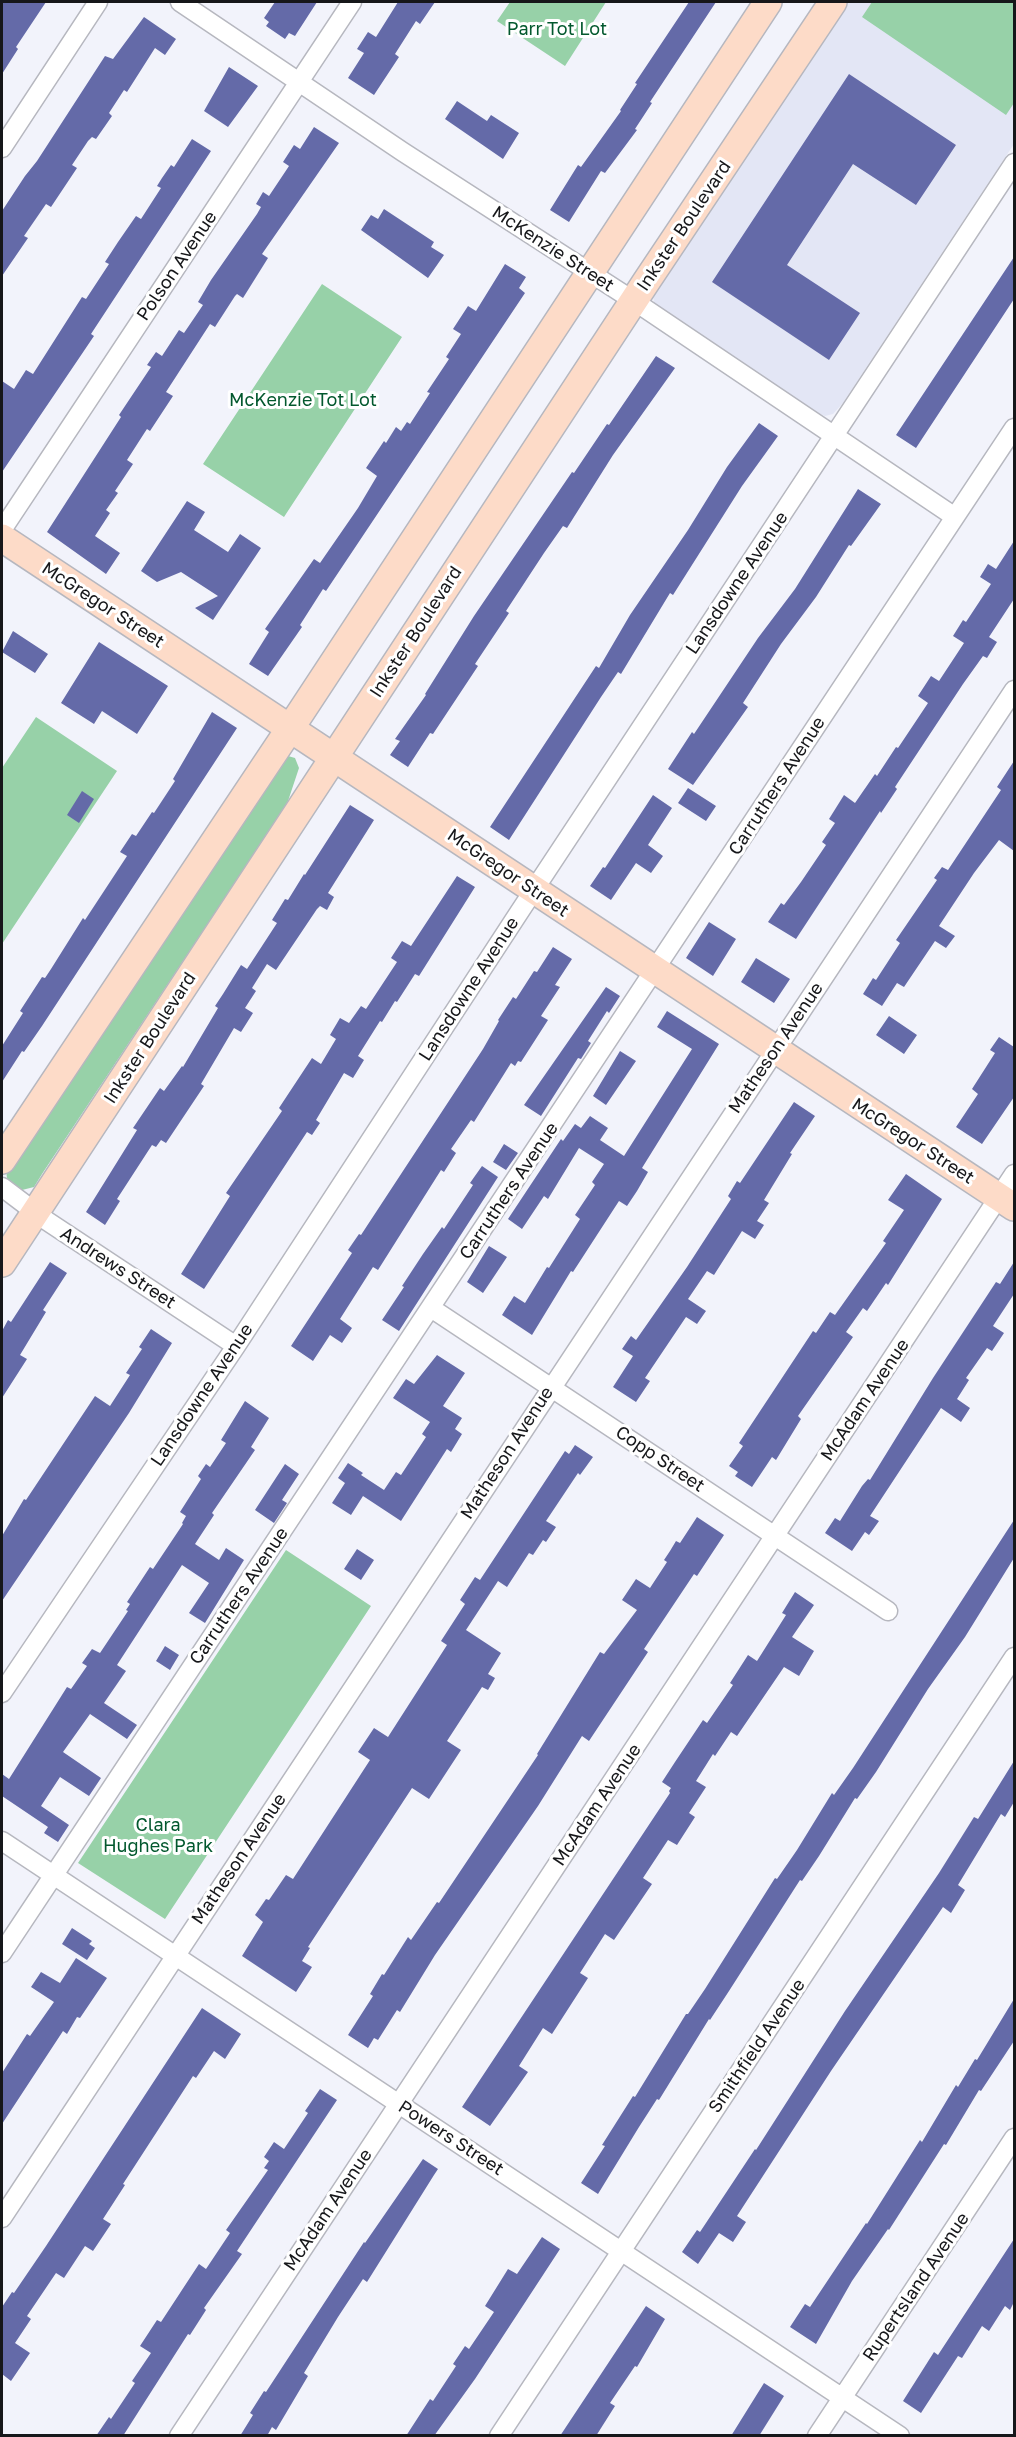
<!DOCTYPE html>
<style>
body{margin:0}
#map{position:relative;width:1016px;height:2437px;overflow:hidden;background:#f2f3fb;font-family:"Golos Text",sans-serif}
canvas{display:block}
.frame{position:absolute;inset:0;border:3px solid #16171a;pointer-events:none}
</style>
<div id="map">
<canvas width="1016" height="2437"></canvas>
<div class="frame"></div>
</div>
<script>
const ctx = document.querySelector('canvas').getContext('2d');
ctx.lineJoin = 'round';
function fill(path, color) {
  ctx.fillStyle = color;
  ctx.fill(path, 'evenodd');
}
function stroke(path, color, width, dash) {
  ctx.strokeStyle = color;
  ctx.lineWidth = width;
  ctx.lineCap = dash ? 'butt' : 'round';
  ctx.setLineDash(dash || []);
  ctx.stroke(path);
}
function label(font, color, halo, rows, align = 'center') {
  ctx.font = font + ' "Golos Text",sans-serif';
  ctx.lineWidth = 6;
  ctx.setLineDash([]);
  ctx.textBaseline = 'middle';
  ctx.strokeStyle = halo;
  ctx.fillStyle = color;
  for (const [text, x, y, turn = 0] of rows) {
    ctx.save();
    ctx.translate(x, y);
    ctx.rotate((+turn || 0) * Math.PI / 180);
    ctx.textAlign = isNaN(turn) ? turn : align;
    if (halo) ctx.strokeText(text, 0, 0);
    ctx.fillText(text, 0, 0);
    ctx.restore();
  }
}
fill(new Path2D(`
 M845,2H1014V144L843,403L833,414L825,416L815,412L661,310L654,303L653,294Z`), '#e3e6f5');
fill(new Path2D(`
 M510,2H606L565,66L497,21Z
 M872,2H1014V103L1006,115L862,17Z
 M322,284L402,337L284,517L203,464Z
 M36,717L117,771L2,944V768Z
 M288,756L295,758L299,768L287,804L42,1174L34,1187L18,1191C9,1185 4,1179 8,1167L282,758Z
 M286,1550L371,1606L165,1919L78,1863Z`), '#97d1a8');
fill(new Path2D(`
 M2,2H46L16,47L18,49L2,74Z
 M275,2H317L295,36L289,33L285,39L266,26L269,22L264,18Z
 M398,2H435L420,24L416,21L395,54L399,57L374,95L348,78L364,53L357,49L368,32L376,37Z
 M689,2H716L650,102L652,103L635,129L637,130L605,173L601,171L569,222L550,210L578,165L581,167L621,111L620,110L637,84L635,83Z
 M144,17L176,39L165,55L155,48L127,92L124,90L109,113L112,116L96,139L92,137L88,141L72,165L77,168L51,207L46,204L24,236L28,238L2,276V211L25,176L37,161L105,56L113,59Z
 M229,67L258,86L228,127L204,111Z
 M849,74L956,145L916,205L853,164L787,265L860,313L829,360L712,282Z
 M457,101L487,121L491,115L519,133L503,159L445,119Z
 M314,127L339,143L262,254L268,258L243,298L237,294L235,296L215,327L210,324L166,392L173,396L150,431L147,429L145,432L127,460L133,464L115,491L118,493L106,510L110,513L95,536L120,553L106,574L47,532L121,417L119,415L151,367L147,365L156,352L162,356L179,330L184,333L203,305L198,302L211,280L257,214L261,207L256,204L263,192L269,196L289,166L283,162L294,145L300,149Z
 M192,139L211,151L91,334L94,336L2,472V381L14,389L26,370L33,374L82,297L86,299L109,264L105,262L118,242L136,216L141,219L161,188L157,186L162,178L171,165L174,167Z
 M384,209L434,242L431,247L444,255L428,278L361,230L371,215L378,219Z
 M1014,257V299L916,448L896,435Z
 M505,264L526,277L519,288L525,293L326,591L323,589L300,625L302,627L268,676L249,664L269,632L265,629L314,559L320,563L358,508L377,476L366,468L384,441L386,443L396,427L401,431L407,422L410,424L430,393L427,392L449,359L446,357L461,334L453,329L468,306L476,311Z
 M656,356L675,368L613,455L567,528L563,526L544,553L506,611L509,613L475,664L478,666L433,734L430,733L408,767L390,755L400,741L395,739L426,695L425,694L474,616L540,519L572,472L574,473L607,424L609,425Z
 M759,423L778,436L742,486L673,595L670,593L621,674L618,672L601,697L509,840L490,827L596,666L599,668L630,615L688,530L727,467Z
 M858,489L881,504L851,546L849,545L816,597L781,644L743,703L748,707L693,785L668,769L692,732L694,734L758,638L795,589Z
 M187,501L205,512L194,530L228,552L240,534L261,548L213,620L195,608L218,596L181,572L157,582L141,571Z
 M1014,541V599L989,637L997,642L987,658L983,656L963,684L895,787L897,789L881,813L880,811L796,939L768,922L781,903L784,905L801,882L826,845L822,842L835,823L829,819L844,795L855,803L875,774L877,776L896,747L898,748L928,703L918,696L931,676L939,681L964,643L953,636L963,620L966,622L991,584L980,577L988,564L996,569Z
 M13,631L48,654L35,673L2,652Z
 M99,642L168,686L137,734L102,711L94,724L61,703Z
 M212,712L237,728L42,1026L24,1052L22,1051L2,1082V1046L23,1013L20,1011L42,977L45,978L51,969L83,918L85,920L127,856L120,852L132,834L136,836L152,812L154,813L175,781L173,779Z
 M1014,761V851L999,840L974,873L939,926L955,936L946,948L935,941L904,987L897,983L882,1006L863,994L873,978L876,980L900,943L896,940L937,880L934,878L942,867L948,870L1001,790L997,787Z
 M688,788L716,806L706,821L678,803Z
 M82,791L94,799L79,823L67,815Z
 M653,795L672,808L648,845L663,856L651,873L636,863L611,900L590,886L603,867L605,868Z
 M350,805L374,820L328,893L334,897L327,910L320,906L317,909L276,970L267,964L252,988L256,991L245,1008L253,1013L241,1032L234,1028L201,1084L204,1086L166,1143L161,1140L156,1147L152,1145L117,1199L120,1201L105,1225L86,1212L137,1130L133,1128L160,1088L164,1091L182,1066L183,1067L218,1008L215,1006L223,994L241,965L247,969L277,923L272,920L285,899L288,900L304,874L305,875Z
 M457,876L475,887L419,976L415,974L397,1002L395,1001L382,1022L380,1021L358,1056L364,1060L353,1078L344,1073L316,1120L320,1123L312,1135L307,1132L204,1289L181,1274L230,1196L226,1193L282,1111L279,1108L312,1058L321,1064L336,1039L330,1035L340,1018L349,1023L361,1006L366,1009L397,962L391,958L402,941L411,946Z
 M709,922L736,939L713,976L686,958Z
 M553,947L572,959L555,985L560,987L541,1016L548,1020L521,1062L518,1061L515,1066L511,1063L474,1122L471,1120L451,1149L456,1153L444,1172L441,1170L378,1270L373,1267L340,1319L352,1328L342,1343L330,1335L313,1361L291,1346L352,1253L348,1250L359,1234L361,1235L483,1049L499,1021L498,1020L513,997L516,999L534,971L537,972Z
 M756,958L790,979L774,1003L741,982Z
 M606,987L620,996L609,1013L607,1011L588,1041L591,1043L581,1059L578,1058L541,1116L524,1105Z
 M667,1011L719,1044L642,1168L648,1172L637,1191L627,1206L619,1201L573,1272L571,1271L532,1335L502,1315L514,1296L525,1303L547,1267L549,1268L580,1219L575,1215L595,1185L592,1182L604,1164L579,1148L548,1199L544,1196L522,1229L508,1219L561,1139L563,1141L575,1124L581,1128L590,1116L608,1128L600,1140L624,1156L692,1049L657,1027Z
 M889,1016L917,1035L904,1054L876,1035Z
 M999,1037L1014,1047V1097L982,1144L956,1127L978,1094L972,1089L995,1053L990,1050Z
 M620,1051L636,1061L606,1105L593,1096Z
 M794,1102L815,1116L790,1153L792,1154L764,1200L769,1203L757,1221L764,1225L755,1239L742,1231L714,1275L707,1271L688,1299L706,1311L697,1324L686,1317L645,1378L650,1381L636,1402L613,1387L633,1356L622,1349L631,1336L636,1340L687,1267L731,1199L728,1196L737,1181L740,1183Z
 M504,1144L518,1153L506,1170L493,1162Z
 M482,1166L498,1177L399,1331L382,1320L404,1287L402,1286L423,1254L442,1227L444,1229L473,1185L470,1183Z
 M906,1174L942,1199L888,1285L886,1283L867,1311L863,1308L846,1332L853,1337L798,1416L801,1419L776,1460L772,1457L752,1487L735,1476L738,1472L729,1466L743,1446L739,1443L813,1331L816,1333L830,1312L835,1315L886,1243L883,1241L904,1210L888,1200Z
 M489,1246L507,1257L483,1293L467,1282Z
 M50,1262L67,1273L43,1310L46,1312L20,1355L27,1359L2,1398V1331L8,1320L11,1322Z
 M1014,1262V1294L993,1326L1004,1333L992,1351L987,1348L966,1378L969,1380L957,1399L970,1408L961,1422L941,1408L870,1516L879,1521L869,1535L865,1532L852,1551L825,1533L835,1518L840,1521L862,1486L868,1479L870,1480L933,1378L996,1282L1000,1284Z
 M151,1329L172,1343L129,1413L2,1601V1536L24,1499L26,1500L95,1396L110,1406L130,1375L126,1373L142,1349L139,1347Z
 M437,1355L465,1373L443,1406L462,1418L455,1429L462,1434L451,1452L447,1449L401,1521L363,1496L351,1515L332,1503L345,1483L338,1478L348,1463L363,1473L361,1475L384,1490L396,1472L401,1475L426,1437L422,1434L430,1422L393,1398L406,1379L414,1384Z
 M245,1401L269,1418L251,1447L255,1450L212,1513L214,1515L195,1544L219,1560L226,1548L244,1560L205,1623L189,1613L209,1583L182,1565L117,1665L126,1671L104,1703L137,1725L127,1739L90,1714L63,1752L101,1778L89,1796L60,1777L41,1806L69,1825L58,1842L44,1833L48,1827L2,1796V1774L9,1779L67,1687L71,1689L87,1666L82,1663L92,1649L100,1653L128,1611L126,1610L130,1604L127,1602L150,1567L153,1569L183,1524L182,1523L186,1516L180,1512L201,1479L198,1476L206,1464L210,1467L226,1443L221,1440Z
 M575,1445L593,1457L580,1475L578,1473L546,1521L556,1527L546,1542L543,1540L533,1555L529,1553L507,1587L498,1581L466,1630L501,1653L488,1674L495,1678L488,1690L482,1687L447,1741L461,1750L429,1799L412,1788L308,1947L310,1948L302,1961L312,1967L296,1992L242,1956L263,1922L255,1915L266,1899L269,1900L286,1875L293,1879L370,1760L358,1752L374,1728L388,1737L447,1645L441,1641L465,1604L460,1600L475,1577L480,1580L565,1451L569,1454Z
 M285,1464L299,1474L282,1500L287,1503L274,1523L255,1510Z
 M697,1517L724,1535L697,1576L694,1574L644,1649L648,1652L589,1741L582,1736L538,1806L435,1955L400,2012L397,2010L378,2040L374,2038L368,2048L348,2035L373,1996L370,1994L382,1974L384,1975L408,1937L411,1940L437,1902L439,1903L538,1755L537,1754L600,1652L604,1654L637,1610L622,1600L636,1579L650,1588L667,1562L664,1560L670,1551L676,1541L680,1543Z
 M1014,1520V1558L965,1637L928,1689L876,1772L857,1799L855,1798L819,1856L802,1881L800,1880L729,1991L710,2020L709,2019L659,2100L657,2099L639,2127L598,2194L581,2183L605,2146L602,2145L633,2096L635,2097L686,2014H688L705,1989L775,1878L777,1879L797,1850L832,1793L834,1795L853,1768Z
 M357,1549L374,1560L361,1580L344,1569Z
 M795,1592L814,1605L792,1637L814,1651L799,1676L784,1667L737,1736L731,1732L715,1756L713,1754L696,1781L706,1787L689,1813L695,1817L677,1845L668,1840L643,1878L652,1884L614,1940L605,1934L580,1973L588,1978L552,2034L543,2028L519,2066L528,2072L490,2126L462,2107L670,1793L669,1791L671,1788L662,1782L675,1762L703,1720L707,1723L733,1685L730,1683L748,1655L757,1661L786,1615L782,1613Z
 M165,1646L179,1655L170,1670L156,1661Z
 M1014,1761V1802L1005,1817L1001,1814L958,1885L965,1890L951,1913L943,1907L831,2071L737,2216L746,2222L733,2242L719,2233L698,2264L682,2252L697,2230L700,2232L755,2149L756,2150L845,2011L939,1873L974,1817L978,1819Z
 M72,1928L92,1941L89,1944L95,1948L87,1960L62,1944Z
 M76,1958L107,1978L80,2018L77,2017L67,2034L63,2031L2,2124V2073L27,2034L30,2036L54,2002L31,1987L41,1972L60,1983Z
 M1014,1999V2041L981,2091L979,2090L946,2145L944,2144L889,2230L888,2229L852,2281L816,2344L790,2327L805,2304L810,2307L866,2223L867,2224L920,2140L922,2142L956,2085L958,2087L975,2059L977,2060Z
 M202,2008L241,2034L225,2059L214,2051L196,2078L193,2076L123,2184L125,2185L103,2219L111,2224L93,2251L85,2246L64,2278L56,2273L27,2316L31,2319L15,2343L30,2353L11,2381L2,2374V2307L12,2292L14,2293L46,2246Z
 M320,2089L337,2100L237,2251L242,2254L204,2308L206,2310L190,2335L188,2334L123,2436H96L109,2417L111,2419L135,2383L132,2381L151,2353L140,2346L157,2320L161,2322L199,2264L206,2269L230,2233L226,2230L268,2170L264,2168L269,2161L264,2157L274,2142L284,2149L308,2113L305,2111Z
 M423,2159L438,2169L434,2175L367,2282L363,2279L338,2317L304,2373L308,2376L276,2430L272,2427L267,2436H240L253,2415L250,2413L264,2391L266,2392L364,2242L365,2243Z
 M542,2237L560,2249L475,2379L434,2436H406L430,2399L433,2401L456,2366L453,2364L465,2346L469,2349L494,2312L485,2306L508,2269L517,2274Z
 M1014,2239V2302L1010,2310L1005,2306L989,2331L982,2326L962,2358L958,2356L921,2413L903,2401L934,2352L938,2355Z
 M646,2306L665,2319L637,2367L635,2366L610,2403L615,2406L596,2436H560Z
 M764,2383L784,2396L759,2436H731Z`), '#646aa8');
const minor = new Path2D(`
 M180,2L403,152L634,301L955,517
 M2,148L98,2
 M2,530L352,2
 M2,1187L47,1221L236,1346
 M431,1308L888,1611
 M2,1693L236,1346L520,911L1014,163
 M2,1841L900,2436
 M2,1953L1014,428
 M2,2218L1014,690
 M179,2436L1014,1174
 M499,2436L1014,1657
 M817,2436L1014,2138`);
const secondary = new Path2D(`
 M2,538L1014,1207
 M2,1160L301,712L768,2
 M2,1263L646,282L833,2`);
stroke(minor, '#b6b7bf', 21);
stroke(secondary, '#b6b7bf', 30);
stroke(minor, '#fff', 18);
stroke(secondary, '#fddbc8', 27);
label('18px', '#03582e', '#fff', [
 ["Parr Tot Lot",557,29],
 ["McKenzie Tot Lot",303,400],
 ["Clara",158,1825],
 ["Hughes Park",158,1846]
]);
label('18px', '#16171a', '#fff', [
 ["Inkster Boulevard",684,226,-56],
 ["McKenzie Street",553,249,33],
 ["Polson Avenue",177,266,-56],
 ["Lansdowne Avenue",737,583,-56],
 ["McGregor Street",103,605,33],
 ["Inkster Boulevard",416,632,-57],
 ["Carruthers Avenue",777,786,-57],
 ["McGregor Street",508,873,34],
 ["Lansdowne Avenue",469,989,-57],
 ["Inkster Boulevard",150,1038,-57],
 ["Matheson Avenue",776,1048,-56],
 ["McGregor Street",913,1141,33],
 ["Carruthers Avenue",509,1191,-56],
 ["Andrews Street",118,1268,33],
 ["Lansdowne Avenue",202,1395,-56],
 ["McAdam Avenue",865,1400,-56],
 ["Matheson Avenue",507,1453,-57],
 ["Copp Street",660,1459,34],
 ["Carruthers Avenue",239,1596,-56],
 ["McAdam Avenue",597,1805,-56],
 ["Matheson Avenue",239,1859,-56],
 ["Smithfield Avenue",757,2046,-56],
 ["Powers Street",451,2138,33],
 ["McAdam Avenue",328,2210,-56],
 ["Rupertsland Avenue",916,2287,-56]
]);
</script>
